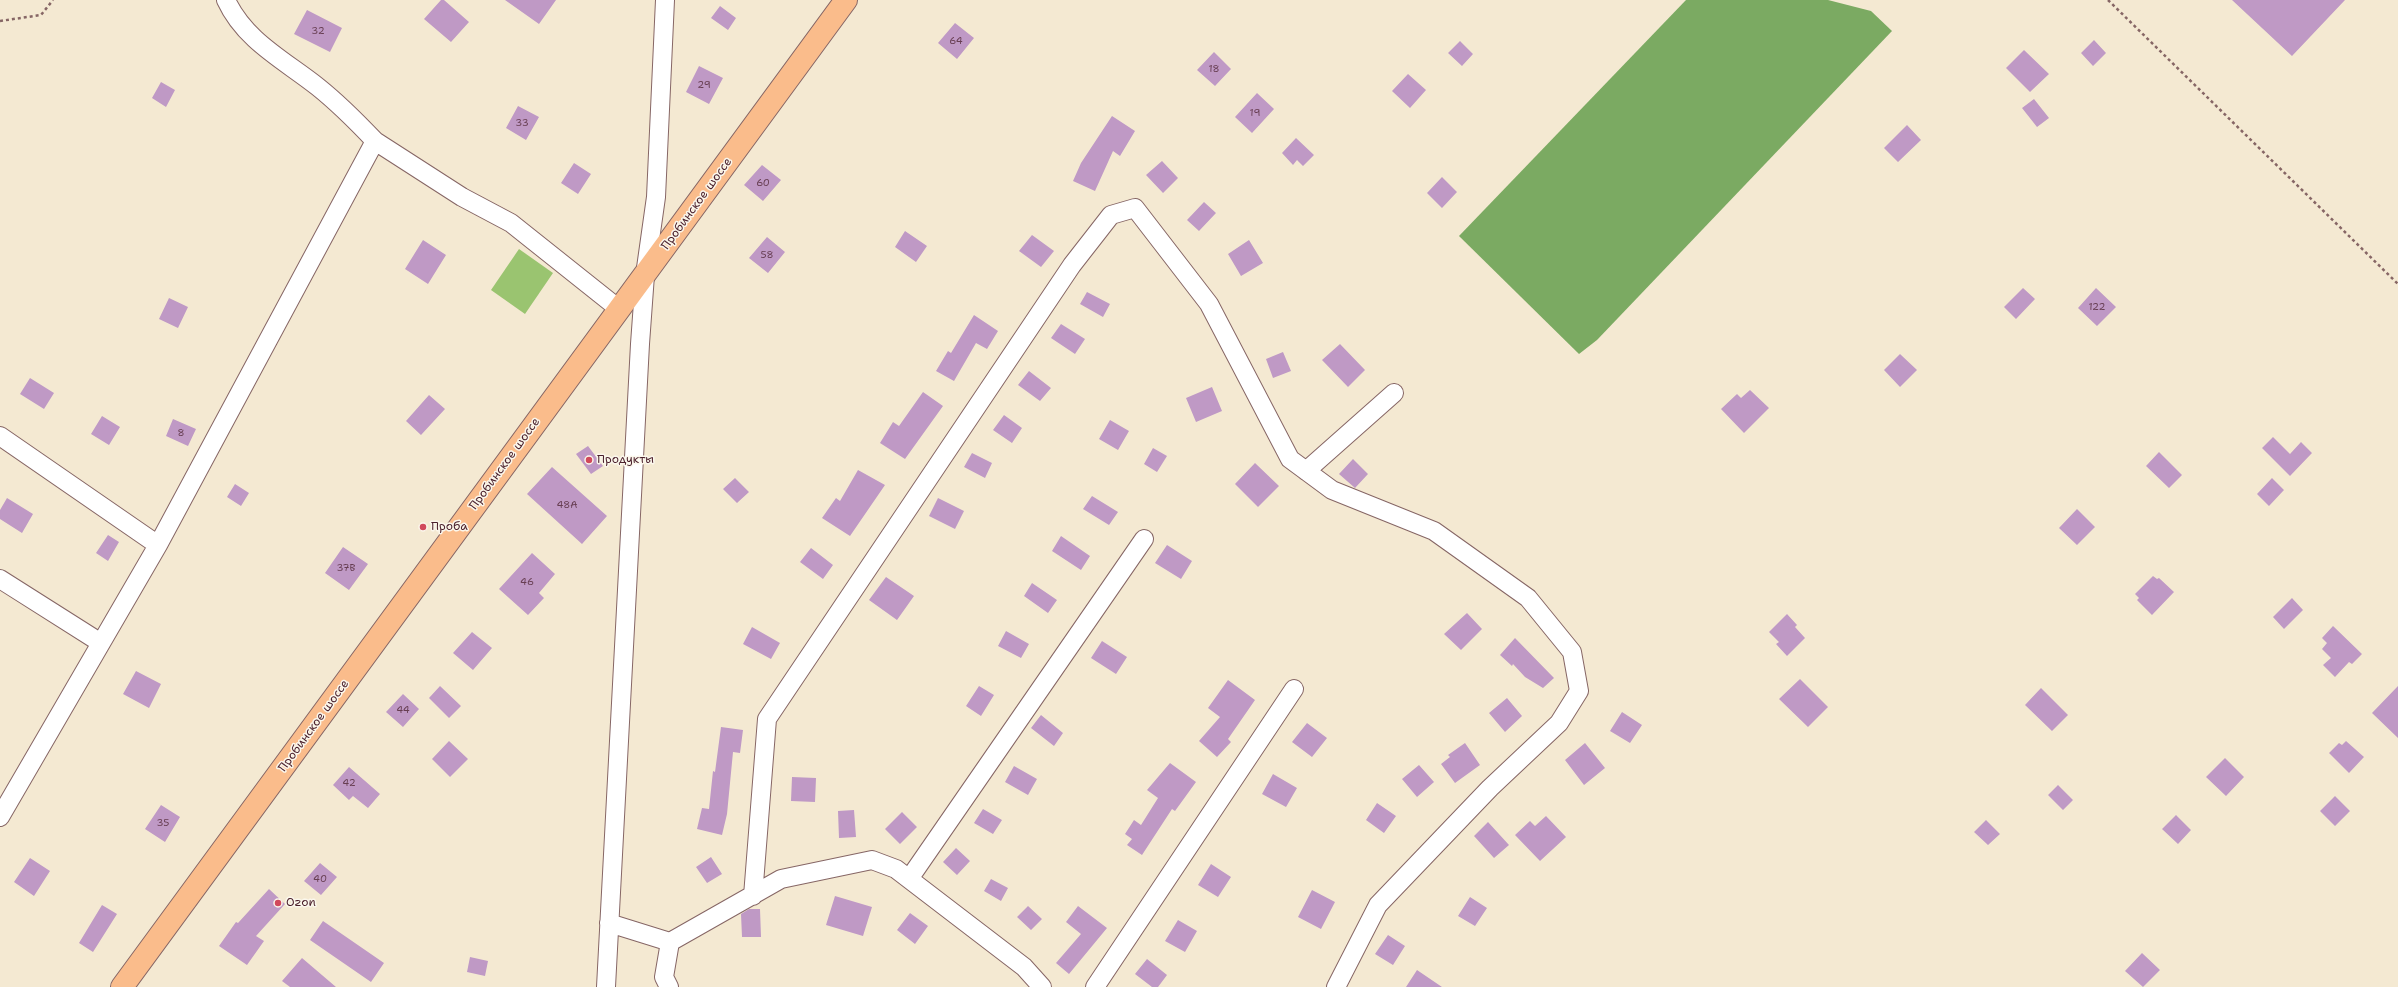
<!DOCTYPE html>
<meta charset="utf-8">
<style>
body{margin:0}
canvas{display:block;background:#f4e9d2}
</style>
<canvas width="2398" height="987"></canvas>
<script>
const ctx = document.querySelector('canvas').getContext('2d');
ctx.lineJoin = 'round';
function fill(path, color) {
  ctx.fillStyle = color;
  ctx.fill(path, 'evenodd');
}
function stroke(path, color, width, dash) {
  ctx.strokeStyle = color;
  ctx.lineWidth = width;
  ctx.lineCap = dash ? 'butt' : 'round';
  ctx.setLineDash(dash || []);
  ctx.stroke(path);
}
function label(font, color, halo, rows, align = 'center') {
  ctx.font = font + ' "Shantell Sans",sans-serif';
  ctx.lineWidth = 3;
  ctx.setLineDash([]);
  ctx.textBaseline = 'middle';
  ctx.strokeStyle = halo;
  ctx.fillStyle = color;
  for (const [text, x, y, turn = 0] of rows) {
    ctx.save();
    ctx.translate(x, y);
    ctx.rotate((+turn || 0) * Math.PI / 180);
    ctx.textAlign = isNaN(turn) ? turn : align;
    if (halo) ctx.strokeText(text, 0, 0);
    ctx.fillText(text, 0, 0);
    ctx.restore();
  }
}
fill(new Path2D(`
 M519,249L553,273L525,314L491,290Z`), '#9ac470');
fill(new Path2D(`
 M1686,0H1828L1871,11L1892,31L1597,340L1579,354L1459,236Z`), '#7baa62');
fill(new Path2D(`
 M441,0H444L469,22L451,42L424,19Z
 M505,0H556L539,24Z
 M2232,0H2345L2292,56Z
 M720,6L736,18L728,30L711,18Z
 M307,10L342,28L330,52L294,34Z
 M955,23L974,38L957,59L938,43Z
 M2094,40L2106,53L2093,66L2081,53Z
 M1460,41L1473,54L1462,66L1448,53Z
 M2024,50L2049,74L2030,92L2006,68Z
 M1214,52L1231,69L1215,86L1197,70Z
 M699,66L723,78L709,104L686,92Z
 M1408,74L1426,90L1410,108L1392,91Z
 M161,82L175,90L166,107L152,98Z
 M1257,93L1274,109L1252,133L1235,117Z
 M2034,99L2049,118L2037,127L2022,108Z
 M518,106L539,117L526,140L506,128Z
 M1112,116L1135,131L1120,156L1113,151L1095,191L1073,181L1081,163Z
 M1907,125L1921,140L1898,162L1884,148Z
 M1296,138L1314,155L1303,166L1297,160L1293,165L1282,153Z
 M1162,161L1178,178L1163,193L1146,175Z
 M574,163L591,174L578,194L561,183Z
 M762,165L781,180L763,201L744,185Z
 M1442,177L1457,192L1442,208L1427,193Z
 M1204,202L1216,213L1199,231L1187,220Z
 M905,231L927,246L916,262L895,247Z
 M1032,235L1054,251L1041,267L1019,251Z
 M767,237L785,252L768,273L749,258Z
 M423,240L446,255L428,284L405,269Z
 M1249,240L1263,263L1241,276L1228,254Z
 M2023,288L2035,299L2016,319L2004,307Z
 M2096,288L2116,307L2097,326L2078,308Z
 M1087,292L1110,304L1103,317L1080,304Z
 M169,298L188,307L178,328L159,319Z
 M974,315L998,331L987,349L976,343L954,381L936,371L948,351L951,353Z
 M1061,324L1085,339L1075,354L1051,338Z
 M1340,344L1365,370L1348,387L1322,360Z
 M1283,352L1291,371L1273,378L1266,359Z
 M1900,354L1917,370L1900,387L1884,370Z
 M1029,371L1051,388L1040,401L1018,385Z
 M30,378L54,393L44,409L20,394Z
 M1212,387L1222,411L1196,422L1186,398Z
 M1750,390L1769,408L1744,433L1721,409L1737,394L1741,398Z
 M923,392L943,406L905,459L880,443L893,422L899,426Z
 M429,395L445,409L421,435L406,421Z
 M1004,415L1022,428L1012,443L993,430Z
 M102,416L120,427L109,445L91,434Z
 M173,419L196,429L188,446L166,436Z
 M1110,420L1129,431L1118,450L1099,439Z
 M2273,437L2290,454L2301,442L2312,453L2290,476L2262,448Z
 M588,446L603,466L591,474L576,454Z
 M1153,448L1167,456L1157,472L1144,464Z
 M2159,452L2182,475L2169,488L2146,466Z
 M972,453L992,463L985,478L964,467Z
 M1353,459L1368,474L1355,488L1339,474Z
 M1255,463L1279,486L1258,507L1235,484Z
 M552,467L607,516L582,544L527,494Z
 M858,470L885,485L850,536L822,518L836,498L840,501Z
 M735,478L749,492L737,503L723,489Z
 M2272,478L2284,490L2269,506L2257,494Z
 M235,484L249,493L241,506L227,497Z
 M1092,496L1118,512L1109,525L1083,509Z
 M7,498L33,514L22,533L0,519V510Z
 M938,498L964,511L955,529L929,516Z
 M2077,509L2095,527L2077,545L2059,528Z
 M108,535L119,542L108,561L96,553Z
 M1061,536L1090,556L1081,570L1052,551Z
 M1167,545L1192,561L1181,579L1155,563Z
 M343,547L368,564L349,590L325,573Z
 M811,548L833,565L823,579L800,562Z
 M532,553L555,574L539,593L544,598L528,615L499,589Z
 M2153,576L2157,579L2159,578L2174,592L2152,615L2137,600L2139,598L2135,594Z
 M886,577L914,596L897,620L869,600Z
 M1032,583L1057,600L1048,613L1024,596Z
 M2292,598L2303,610L2284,629L2273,617Z
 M1467,613L1482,629L1461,650L1444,634Z
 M1787,614L1797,625L1795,627L1805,638L1787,656L1776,644L1779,642L1769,632Z
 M2333,626L2362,654L2352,664L2349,662L2335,677L2323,665L2331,658L2322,649L2327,643L2322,638Z
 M752,627L780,643L771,659L743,644Z
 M1006,631L1029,644L1021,658L998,646Z
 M472,632L492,648L473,670L453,653Z
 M1515,638L1554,678L1543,688L1525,677L1513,664L1512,666L1500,655Z
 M1102,641L1127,657L1116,674L1091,658Z
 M136,671L161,684L149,708L123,694Z
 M1800,679L1828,707L1808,727L1779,699Z
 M1228,680L1255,700L1228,739L1231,742L1217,757L1199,741L1220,717L1208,708Z
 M440,686L461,706L449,718L429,698Z
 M979,686L994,695L981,716L966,706Z
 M2398,686V738L2372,713Z
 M2041,688L2068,715L2052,731L2025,705Z
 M403,694L419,709L403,727L386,712Z
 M1507,698L1522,716L1505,732L1489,713Z
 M1622,712L1642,725L1630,743L1610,731Z
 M1041,715L1063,733L1054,746L1031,728Z
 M1307,723L1327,738L1312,757L1292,742Z
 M721,727L743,730L740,753L733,752L727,814L722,835L697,829L702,808L709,809L713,771L715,772Z
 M449,741L468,759L450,777L432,759Z
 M2346,741L2364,757L2349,773L2329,753L2339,743L2342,745Z
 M1465,743L1480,765L1455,783L1441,764L1450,757L1448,755Z
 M1585,743L1605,768L1584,785L1565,760Z
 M2225,758L2244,777L2226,796L2206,777Z
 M1170,763L1196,782L1175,811L1172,809L1142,855L1127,845L1132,839L1125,834L1134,820L1141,825L1158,798L1147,790Z
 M1419,765L1434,782L1417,797L1402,779Z
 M1014,766L1037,779L1028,795L1005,782Z
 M349,767L380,794L368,808L353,796L349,800L333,785Z
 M1273,774L1297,788L1286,807L1262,794Z
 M792,777L816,778L815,802L791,801Z
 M2058,785L2073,800L2063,810L2048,795Z
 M2335,796L2350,811L2335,826L2320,811Z
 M1377,803L1396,816L1384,833L1366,820Z
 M161,805L180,817L165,842L145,829Z
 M983,809L1002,820L993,834L974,823Z
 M854,810L856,837L839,838L838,811Z
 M902,812L917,827L900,844L885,829Z
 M2176,815L2191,830L2178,844L2162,829Z
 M1546,816L1566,837L1540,861L1515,835L1530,821L1535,826Z
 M1986,820L2000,834L1988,845L1974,832Z
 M1488,822L1509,845L1494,858L1474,836Z
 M956,848L970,861L957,875L943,862Z
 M711,857L722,874L707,883L696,867Z
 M30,858L50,871L34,896L14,882Z
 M320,863L337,877L321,895L304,881Z
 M1211,864L1231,877L1218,897L1198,885Z
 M991,879L1008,888L1001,901L984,891Z
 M269,889L285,904L256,936L264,941L247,965L219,946L236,922L238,923Z
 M1312,890L1335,902L1321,929L1298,917Z
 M835,896L872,907L863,936L826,925Z
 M1470,897L1487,908L1475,926L1458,916Z
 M102,905L117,914L93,952L79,943Z
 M1028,906L1042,919L1031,930L1017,917Z
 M1078,906L1107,928L1069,974L1056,963L1081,934L1066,922Z
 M749,909H760L761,937H742L741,914Z
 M910,913L928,926L915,944L897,930Z
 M1178,920L1197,931L1185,952L1165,941Z
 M323,921L384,963L371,982L310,940Z
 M1388,935L1405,946L1393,965L1375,954Z
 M2142,953L2160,970L2143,987L2125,971Z
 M470,957L488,961L485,976L467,972Z
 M302,958L336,987H290L282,981Z
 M1147,959L1167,975L1158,987H1152L1135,974Z
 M1417,970L1442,987H1406Z`), '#bf99c5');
const minor = new Path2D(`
 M226,0C245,41 284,60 318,87C338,103 357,122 375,141
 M0,436L158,545
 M1306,471L1394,393
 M0,579L101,643
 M0,817L158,545L375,141L462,197L511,223L619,309
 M909,879L1144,539
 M753,896L767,719L1072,265L1111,215L1135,208L1209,304L1290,459L1332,490L1434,531L1528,598L1572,652L1579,691L1559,723L1490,788L1378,905L1336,987
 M609,923L670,942L781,879L872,860L896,869L1024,967L1042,987
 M606,987L640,344L645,275L656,197L665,0
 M669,987L664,977L670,942
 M1095,987L1294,689`);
const major = new Path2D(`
 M122,987L846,0`);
stroke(minor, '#866665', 20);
stroke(major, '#866665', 24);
stroke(new Path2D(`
 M2108,0L2398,284
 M0,21L41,15L53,0`), '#866665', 2.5, [3, 3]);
stroke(minor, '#fff', 18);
stroke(major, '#fabc8b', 22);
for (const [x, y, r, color] of [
 [589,460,4,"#d1495b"],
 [423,527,4,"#d1495b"],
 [278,903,4,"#d1495b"]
]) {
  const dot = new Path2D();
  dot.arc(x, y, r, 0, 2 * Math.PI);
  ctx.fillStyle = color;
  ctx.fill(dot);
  stroke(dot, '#fbf7ec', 1.5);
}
label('10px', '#673e52', null, [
 ["32",318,31],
 ["64",956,41],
 ["18",1214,69],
 ["29",704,85],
 ["19",1255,113],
 ["33",522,123],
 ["60",763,183],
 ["58",767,255],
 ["122",2097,307],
 ["8",181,433],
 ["48А",567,505],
 ["37В",346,568],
 ["46",527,582],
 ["44",403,710],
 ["42",349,783],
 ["35",163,823],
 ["40",320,879]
]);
label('12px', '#4a1f2b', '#fbf7ec', [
 ["Пробинское шоссе",697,204,-54],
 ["Пробинское шоссе",505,464,-54],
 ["Пробинское шоссе",314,726,-54]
]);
label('12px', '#4a1f2b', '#fbf7ec', [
 ["Продукты",597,460],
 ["Проба",431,527],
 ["Ozon",286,903]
], 'left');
</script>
